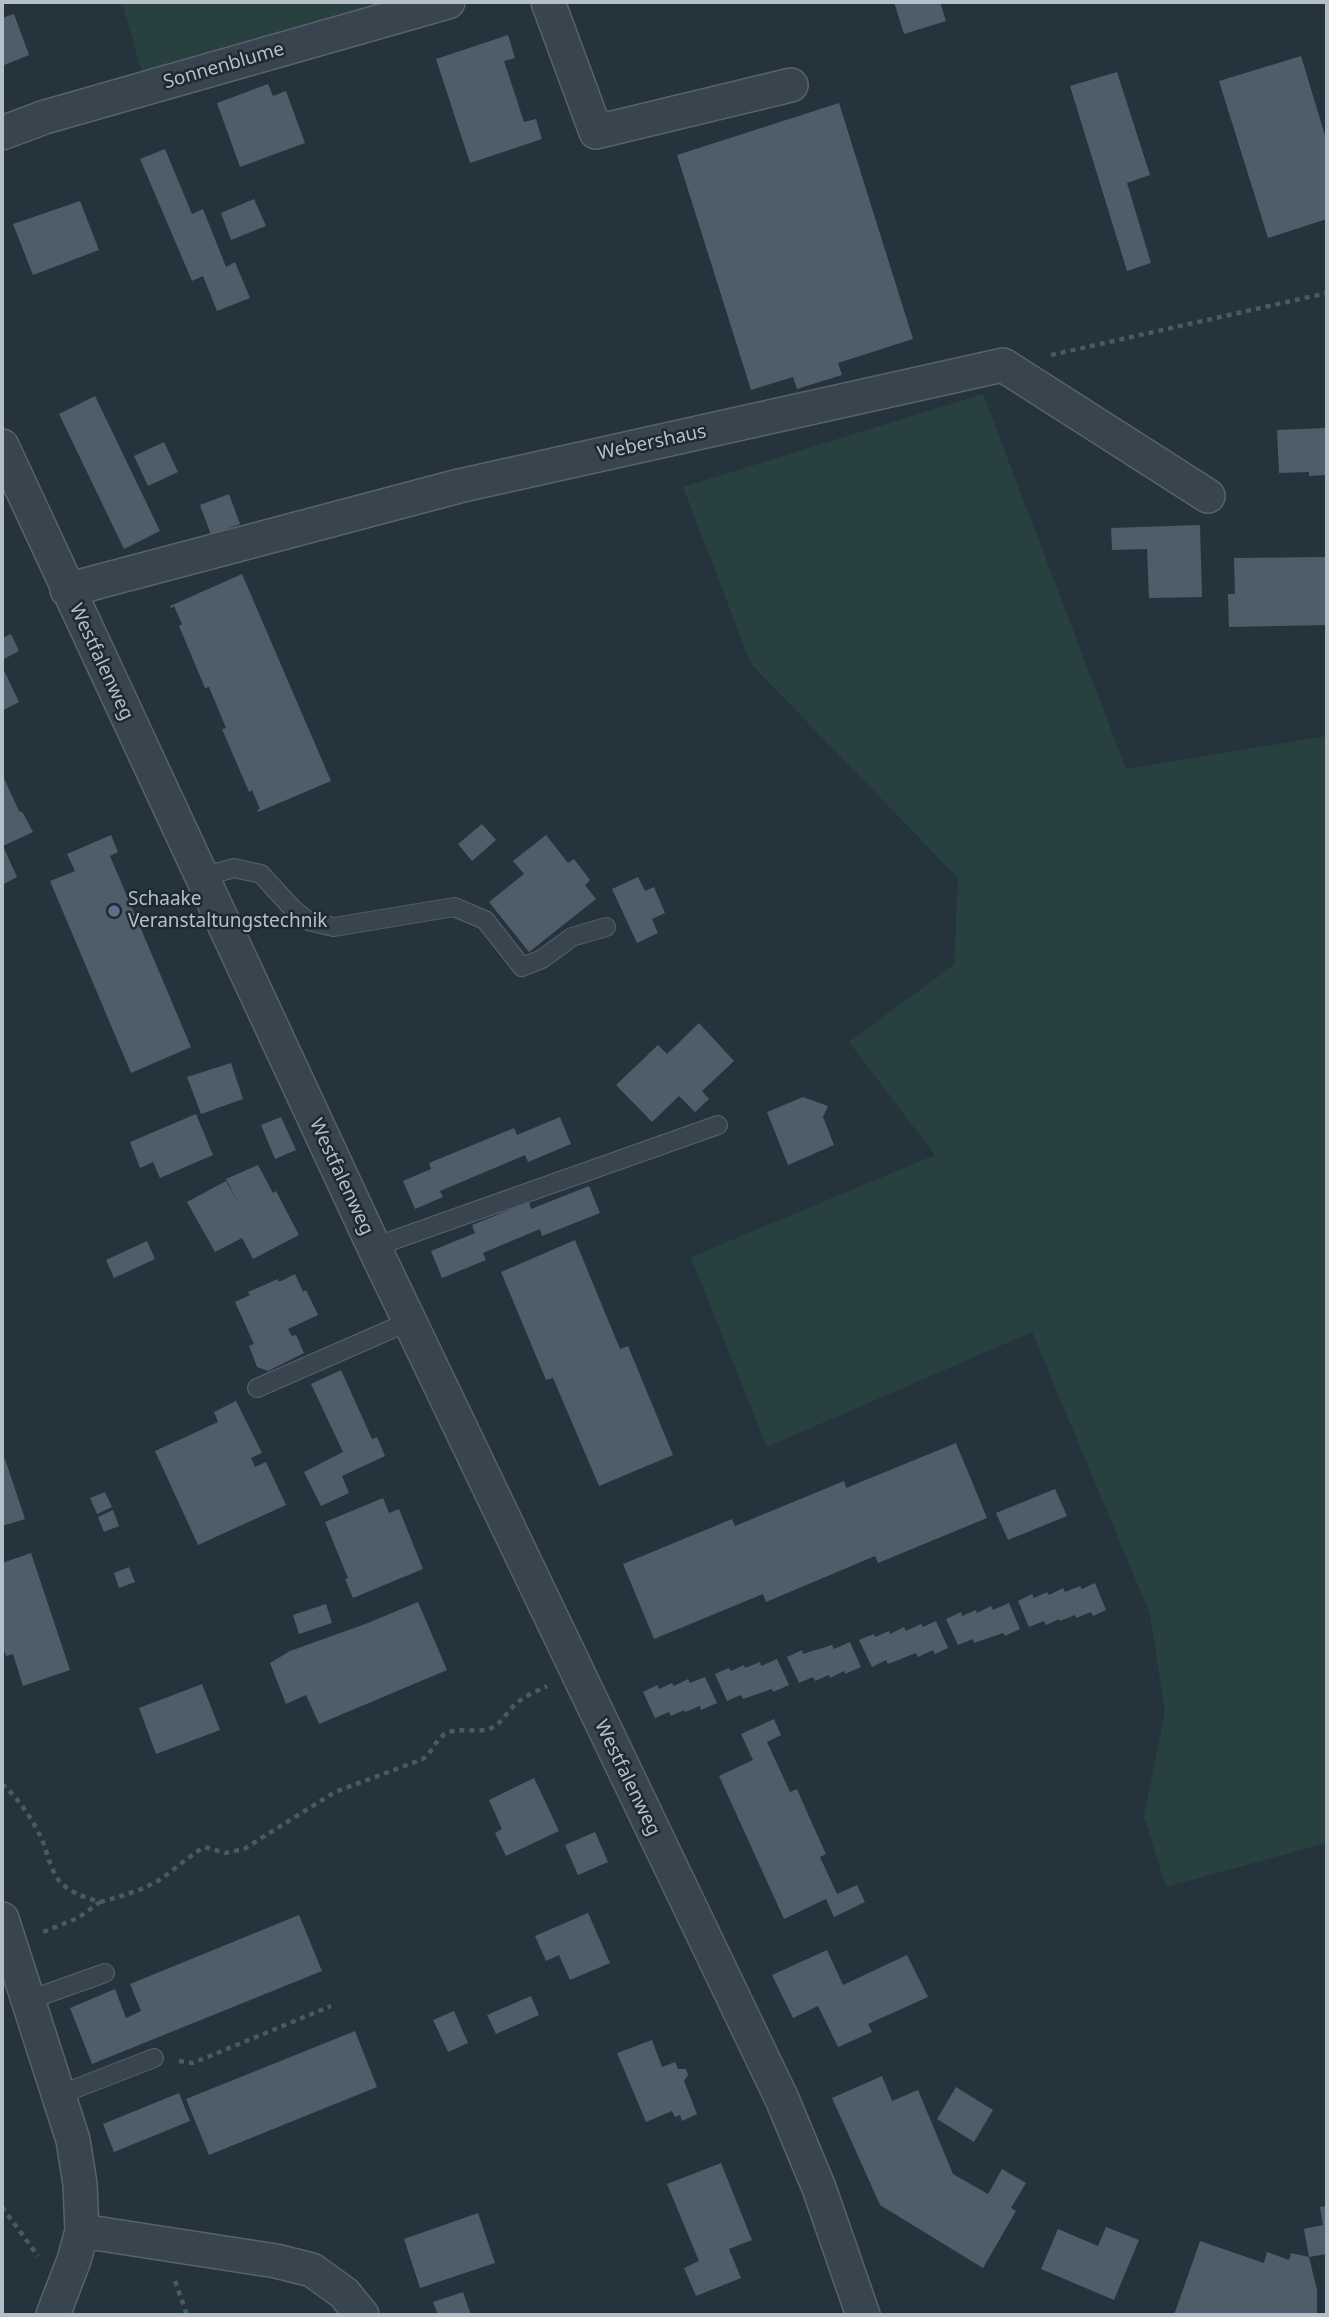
<!DOCTYPE html>
<style>
body{margin:0}
#map{position:relative;width:1329px;height:2317px;overflow:hidden;background:#25333d;font-family:"Noto Sans",sans-serif}
canvas{display:block}
.frame{position:absolute;inset:0;border:4px solid #b5bfc9;pointer-events:none}
</style>
<div id="map">
<canvas width="1329" height="2317"></canvas>
<div class="frame"></div>
</div>
<script>
const ctx = document.querySelector('canvas').getContext('2d');
ctx.lineJoin = 'round';
function fill(path, color) {
  ctx.fillStyle = color;
  ctx.fill(path, 'evenodd');
}
function stroke(path, color, width, dash) {
  ctx.strokeStyle = color;
  ctx.lineWidth = width;
  ctx.lineCap = dash ? 'butt' : 'round';
  ctx.setLineDash(dash || []);
  ctx.stroke(path);
}
function label(font, color, halo, rows, align = 'center') {
  ctx.font = font + ' "Noto Sans",sans-serif';
  ctx.lineWidth = 5;
  ctx.setLineDash([]);
  ctx.textBaseline = 'middle';
  ctx.strokeStyle = halo;
  ctx.fillStyle = color;
  for (const [text, x, y, turn = 0] of rows) {
    ctx.save();
    ctx.translate(x, y);
    ctx.rotate((+turn || 0) * Math.PI / 180);
    ctx.textAlign = isNaN(turn) ? turn : align;
    if (halo) ctx.strokeText(text, 0, 0);
    ctx.fillText(text, 0, 0);
    ctx.restore();
  }
}
fill(new Path2D(`
 M122,2H412L145,83Z
 M983,394L1126,769L1327,736V1843L1166,1887L1144,1816L1165,1712L1150,1614L1032,1332L767,1447L691,1257L935,1155L849,1042L954,965L958,878L751,664L683,487Z`), '#28403f');
fill(new Path2D(`
 M894,2H940L946,21L904,34Z
 M14,14L29,55L2,66V18Z
 M508,35L515,58L504,61L524,122L536,119L542,139L470,163L436,59Z
 M1301,56L1327,142V219L1268,238L1219,81Z
 M1117,72L1150,175L1127,183L1151,263L1127,271L1070,86Z
 M268,84L273,96L286,91L305,143L240,167L217,103Z
 M839,103L913,339L838,363L842,375L797,389L793,377L751,390L677,155Z
 M165,149L192,214L203,209L226,267L235,262L250,298L217,311L203,276L192,281L140,159Z
 M254,199L266,226L231,240L221,213Z
 M80,201L99,250L33,275L13,224Z
 M95,396L160,531L124,549L59,414Z
 M1327,428V475L1309,476V472L1279,473L1277,430Z
 M164,442L178,472L148,486L134,456Z
 M229,494L240,524L211,535L200,505Z
 M1200,525L1202,597L1149,598L1147,549L1112,550L1111,528Z
 M1326,557L1327,625L1229,627L1228,594H1235L1234,558Z
 M242,574L331,781L258,812L257,810L260,809L252,790L249,792L222,729L226,728L209,687L205,688L179,626L182,624L174,606L171,608L170,606Z
 M11,634L19,651L2,660V638Z
 M2,666L19,702L2,711Z
 M2,774L19,811L23,813L33,832L3,846L17,877L2,885Z
 M482,824L496,840L472,861L458,844Z
 M111,835L118,852L110,856L191,1047L131,1073L50,881L75,871L67,854Z
 M546,835L568,863L574,859L590,880L585,885L596,899L529,952L489,902L524,874L513,861Z
 M638,877L645,891L654,887L665,913L652,919L658,933L637,943L612,889Z
 M699,1023L734,1061L702,1091L709,1099L695,1112L679,1096L652,1122L616,1085L658,1045L667,1054Z
 M231,1063L243,1099L201,1114L187,1077Z
 M803,1097L828,1106L823,1117L834,1145L788,1165L767,1112Z
 M196,1114L213,1155L160,1178L153,1162L140,1168L130,1142Z
 M281,1117L296,1150L275,1159L261,1125Z
 M560,1117L571,1144L528,1162L525,1155L511,1161L440,1191L443,1197L415,1209L403,1181L431,1169L429,1163L514,1128L517,1135Z
 M258,1165L273,1193L276,1191L299,1235L253,1259L242,1238L215,1252L187,1202L226,1181L240,1206L226,1179Z
 M589,1186L600,1213L542,1236L540,1229L483,1253L486,1260L442,1278L431,1251L475,1233L472,1225L529,1202L531,1209Z
 M575,1240L620,1349L628,1346L673,1455L599,1486L553,1378L546,1380L501,1272Z
 M147,1241L155,1259L114,1278L106,1260Z
 M295,1274L303,1292L306,1290L318,1315L288,1329L292,1336L296,1335L304,1353L268,1371L257,1367L249,1346L254,1344L235,1302L250,1295L248,1292L278,1279L279,1282Z
 M341,1370L372,1439L377,1437L385,1456L342,1476L349,1493L321,1506L304,1472L343,1452L311,1384Z
 M236,1401L262,1453L251,1458L255,1467L266,1462L286,1505L198,1545L155,1451L218,1422L214,1412Z
 M956,1443L987,1518L878,1563L875,1556L766,1602L763,1594L654,1639L623,1564L732,1519L735,1526L844,1481L846,1488Z
 M5,1459L25,1519L2,1526V1460Z
 M1055,1489L1067,1516L1008,1540L996,1513Z
 M105,1492L112,1507L97,1514L90,1498Z
 M383,1498L389,1513L399,1509L423,1569L353,1598L345,1579L348,1578L325,1522Z
 M113,1510L119,1526L104,1532L98,1517Z
 M31,1553L70,1670L23,1686L13,1654L6,1656L2,1644V1563Z
 M129,1567L135,1582L119,1588L114,1573Z
 M1095,1583L1106,1610L1093,1616L1091,1612L1076,1618L1075,1615L1060,1621L1059,1619L1046,1625L1044,1621L1029,1627L1018,1601L1032,1594L1034,1598L1047,1592L1049,1595L1063,1588L1065,1592L1080,1586L1082,1589Z
 M418,1602L447,1670L319,1724L306,1695L286,1704L270,1663L290,1651L368,1623Z
 M1009,1603L1020,1629L1005,1636L1003,1633L974,1643L973,1639L958,1645L946,1619L961,1612L962,1616L976,1610L977,1613L991,1606L993,1610Z
 M326,1604L332,1623L299,1634L293,1615Z
 M936,1621L948,1648L935,1654L933,1650L918,1657L916,1653L888,1664L886,1660L872,1667L859,1640L874,1634L875,1637L889,1631L890,1634L904,1627L906,1631L921,1624L923,1627Z
 M850,1642L861,1667L845,1674L844,1671L830,1678L829,1675L815,1681L813,1677L799,1683L787,1657L802,1650L803,1654L832,1645L834,1649Z
 M777,1659L789,1685L773,1692L772,1689L743,1699L741,1695L727,1701L715,1674L729,1668L731,1671L744,1665L745,1668L760,1662L761,1666Z
 M705,1677L717,1703L701,1710L700,1706L685,1712L684,1710L671,1716L669,1712L655,1718L643,1692L657,1685L659,1689L672,1683L674,1686L688,1679L690,1683Z
 M202,1684L220,1730L156,1754L139,1708Z
 M774,1719L781,1735L767,1742L790,1792L797,1789L811,1821L826,1854L820,1857L837,1894L857,1885L865,1902L834,1917L826,1899L784,1919L719,1776L753,1760L741,1734Z
 M534,1778L559,1831L506,1856L495,1833L502,1829L489,1800Z
 M595,1832L608,1862L578,1875L565,1845Z
 M588,1913L610,1963L570,1980L559,1955L546,1961L535,1936Z
 M299,1915L322,1971L92,2064L70,2008L115,1989L126,2018L141,2011L130,1984Z
 M827,1950L843,1985L907,1955L928,1997L868,2024L872,2032L838,2047L818,2006L793,2018L772,1975Z
 M531,1996L539,2015L496,2034L487,2015Z
 M454,2011L468,2043L448,2052L433,2020Z
 M355,2031L377,2087L209,2155L186,2099Z
 M652,2040L662,2067L675,2062L678,2069H686L688,2075L684,2081L697,2114L682,2121L680,2115L675,2117L672,2111L646,2122L617,2053Z
 M882,2076L892,2101L918,2090L953,2174L988,2194L1002,2169L1026,2183L1011,2208L1016,2211L983,2268L880,2205L832,2098Z
 M956,2087L993,2110L974,2142L937,2119Z
 M179,2093L190,2121L114,2152L103,2124Z
 M721,2163L752,2240L729,2249L741,2278L696,2296L684,2268L699,2261L667,2184Z
 M1327,2206V2254L1309,2257L1304,2229L1323,2225L1320,2207Z
 M478,2213L495,2263L420,2288L404,2239Z
 M1106,2227L1139,2240L1114,2300L1041,2269L1058,2229L1098,2246Z
 M1200,2241L1264,2263L1267,2252L1289,2260L1291,2253L1309,2257L1317,2290V2315H1174Z
 M463,2292L471,2315H438L433,2302Z`), '#4e5d69');
const service = new Path2D(`
 M202,877L234,868L261,874L293,909L308,921L334,927L454,907L485,920L522,967L542,959L572,937L606,927
 M374,1247L718,1125
 M257,1388L410,1321
 M29,2000L105,1973
 M59,2095L154,2058`);
const minor = new Path2D(`
 M548,2L596,132L791,85
 M2,133L45,117L448,2
 M2,446L374,1247L782,2099L819,2188L863,2315
 M67,590L459,486L1003,365L1208,496
 M2,1919L73,2140L80,2184L82,2231L74,2260L53,2315
 M82,2231L276,2261L312,2270L344,2293L362,2315`);
stroke(service, '#57626c', 20);
stroke(minor, '#57626c', 36);
stroke(new Path2D(`
 M1051,355L1327,293
 M2,1784C19,1799 34,1821 43,1842C48,1855 51,1872 61,1883C71,1893 87,1898 100,1902L78,1918L43,1932
 M100,1902C119,1897 137,1892 154,1883C172,1873 186,1857 205,1847L225,1853L244,1849L335,1792L423,1759C432,1753 435,1740 445,1734C461,1725 480,1736 495,1726C504,1720 509,1709 518,1702C526,1695 538,1691 547,1686
 M179,2061L193,2063L331,2006
 M2,2207L38,2256
 M175,2281L187,2315`), '#475c5c', 4.5, [5, 5]);
stroke(service, '#39454e', 18);
stroke(minor, '#39454e', 33);
for (const [x, y, r, color] of [
 [114,911,7,"#5c6f8a"]
]) {
  const dot = new Path2D();
  dot.arc(x, y, r, 0, 2 * Math.PI);
  ctx.fillStyle = color;
  ctx.fill(dot);
  stroke(dot, '#1e2a33', 2.5);
}
label('19px', '#b5bfc9', '#1e2a33', [
 ["Sonnenblume",224,66,-16],
 ["Webershaus",652,443,-12],
 ["Westfalenweg",101,662,65],
 ["Westfalenweg",341,1177,65],
 ["Westfalenweg",627,1778,64]
]);
label('19px', '#b5bfc9', '#1e2a33', [
 ["Schaake",128,900],
 ["Veranstaltungstechnik",128,922]
], 'left');
</script>
